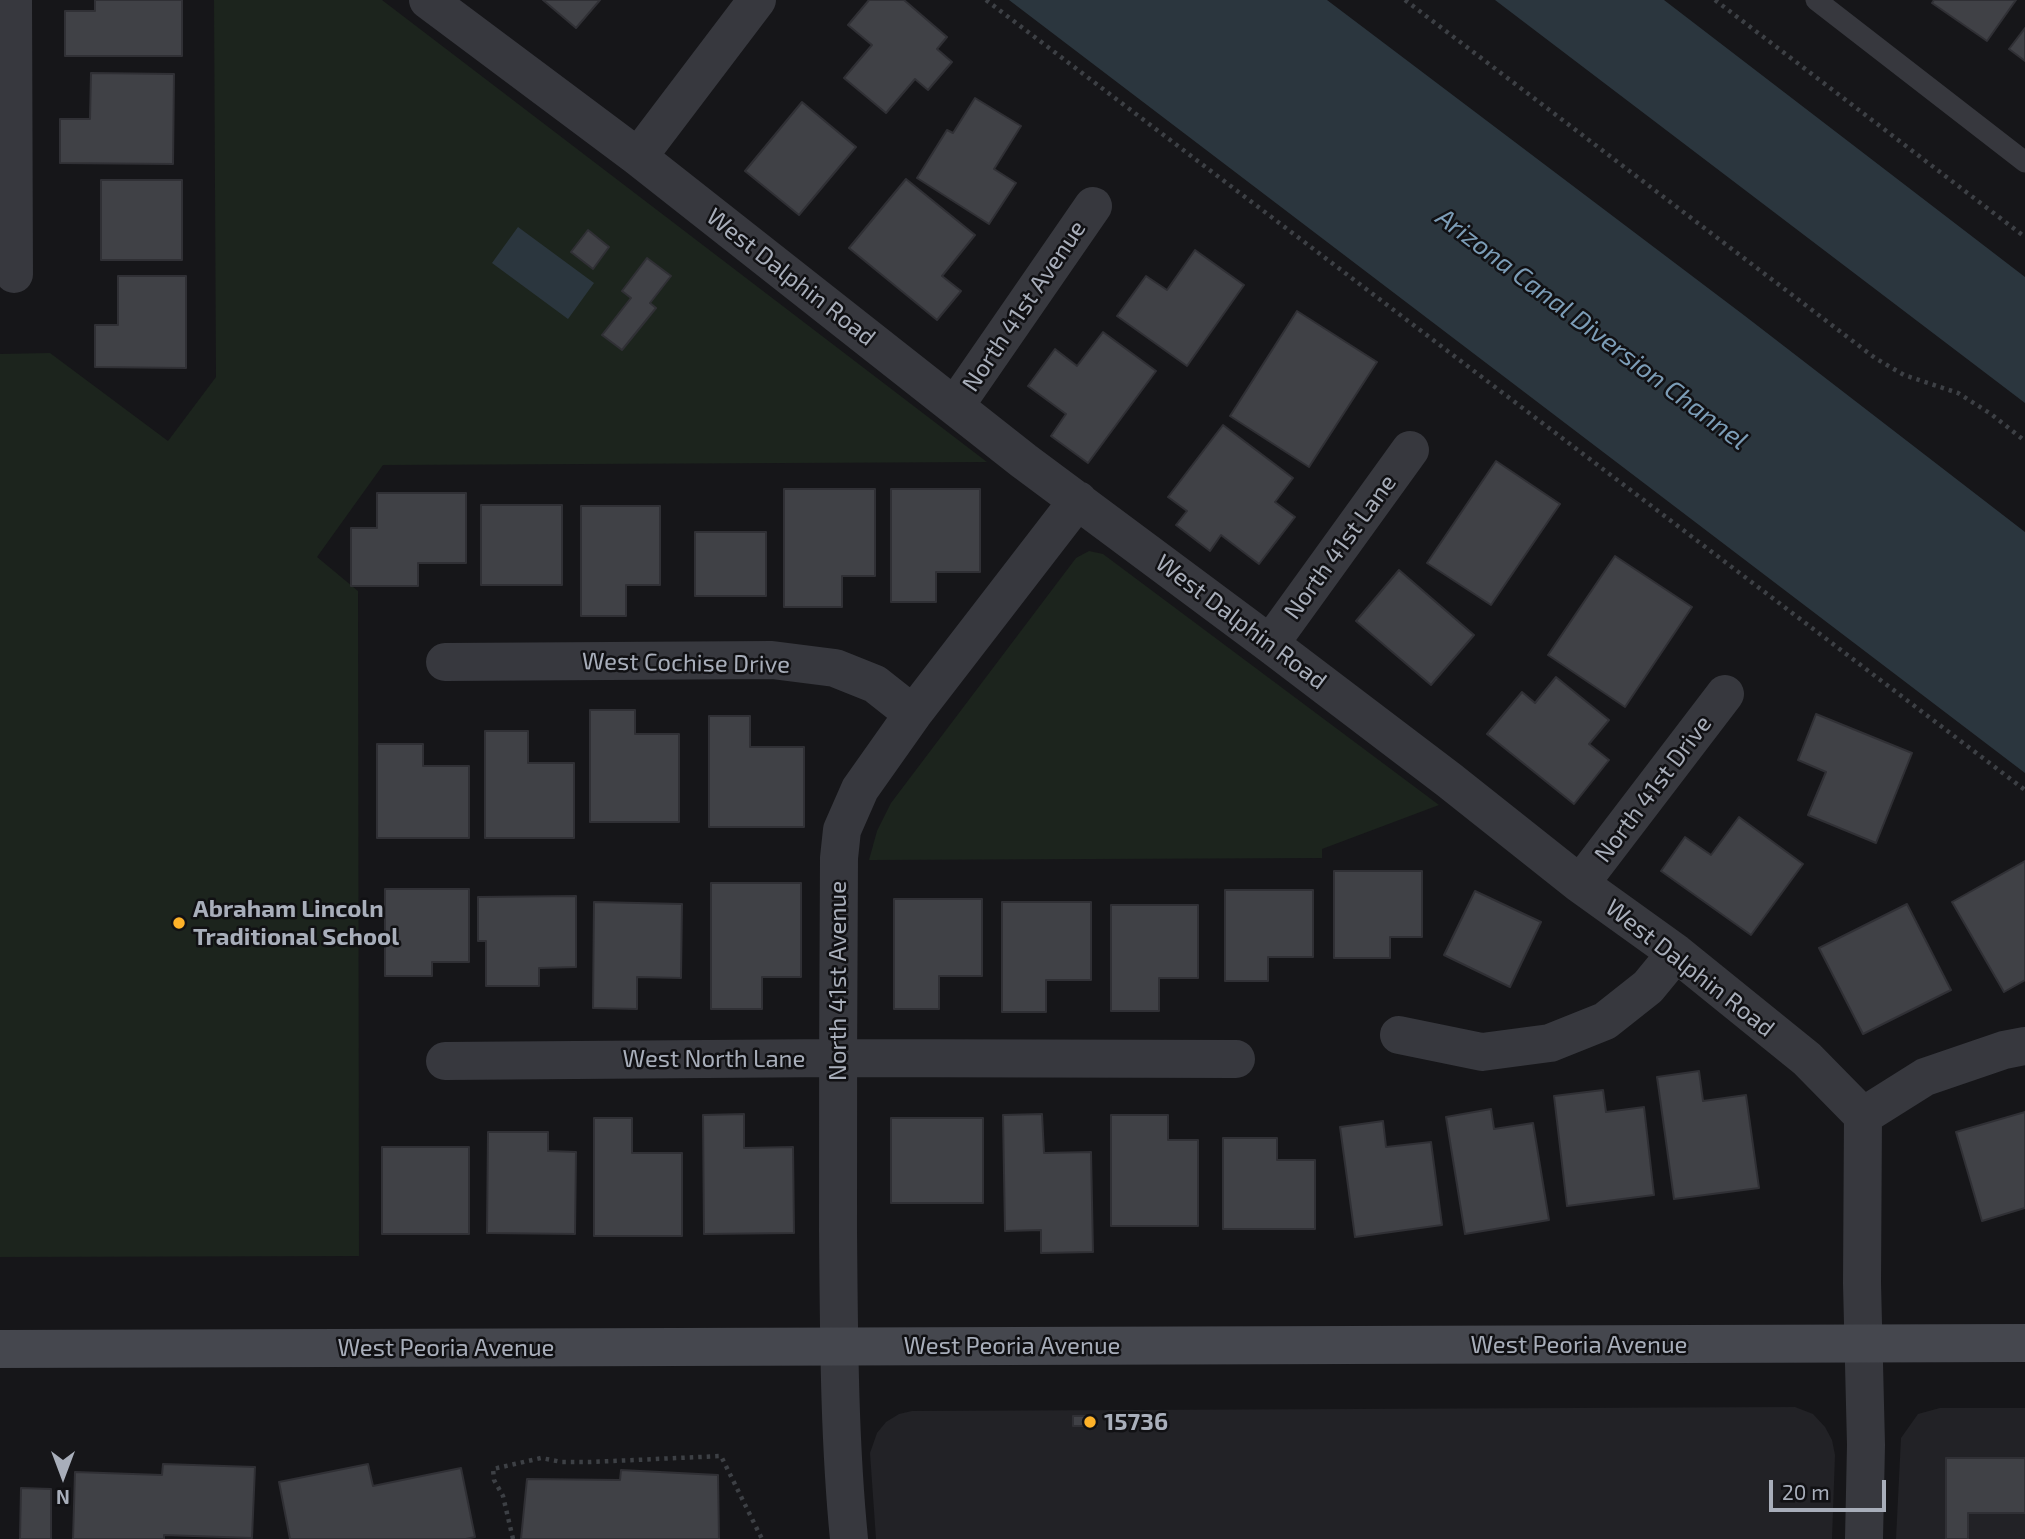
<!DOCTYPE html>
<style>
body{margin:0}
#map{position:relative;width:2025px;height:1539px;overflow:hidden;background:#161619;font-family:"Exo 2",sans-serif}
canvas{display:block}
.north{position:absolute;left:28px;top:1441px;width:70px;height:70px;-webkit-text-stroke:5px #111114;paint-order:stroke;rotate:180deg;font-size:19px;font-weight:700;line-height:28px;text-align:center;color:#a8aeba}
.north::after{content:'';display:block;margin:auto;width:24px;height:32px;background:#a8aeba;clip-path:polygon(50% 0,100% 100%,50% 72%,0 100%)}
.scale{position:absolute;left:1769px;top:1480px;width:117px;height:32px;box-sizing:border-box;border:4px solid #a8aeba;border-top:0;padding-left:9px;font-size:21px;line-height:24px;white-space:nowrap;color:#a8aeba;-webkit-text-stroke:5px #111114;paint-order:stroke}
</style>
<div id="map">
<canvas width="2025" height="1539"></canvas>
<div class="north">N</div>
<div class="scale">20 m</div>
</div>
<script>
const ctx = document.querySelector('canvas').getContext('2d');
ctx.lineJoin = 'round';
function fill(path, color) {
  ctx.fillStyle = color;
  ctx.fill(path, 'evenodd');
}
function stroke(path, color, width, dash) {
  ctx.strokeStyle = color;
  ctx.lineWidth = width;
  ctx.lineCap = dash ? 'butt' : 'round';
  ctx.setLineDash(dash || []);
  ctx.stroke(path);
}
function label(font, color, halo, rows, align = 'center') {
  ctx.font = font + ' "Exo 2",sans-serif';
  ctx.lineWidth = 5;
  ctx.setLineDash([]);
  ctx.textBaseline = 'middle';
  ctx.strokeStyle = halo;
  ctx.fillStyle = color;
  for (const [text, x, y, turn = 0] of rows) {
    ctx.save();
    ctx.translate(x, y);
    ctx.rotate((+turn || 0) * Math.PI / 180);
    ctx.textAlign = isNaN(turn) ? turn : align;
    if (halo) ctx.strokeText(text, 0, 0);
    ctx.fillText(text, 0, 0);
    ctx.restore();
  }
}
fill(new Path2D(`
 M1795,1407L1813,1414L1825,1427L1832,1440L1835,1455L1832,1539H876L870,1453L877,1433L886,1422L899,1414L912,1411Z
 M1940,1408H2025V1539H1896L1901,1438L1918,1414Z`), '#222226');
fill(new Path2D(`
 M214,0H382L987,462L383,465L317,557L358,591L359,1256L0,1257V354L50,353L168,441L216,377Z
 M1089,551L1103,554L1439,805L1322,849V858L869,860L877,831L891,803L1076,558Z`), '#1c241d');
fill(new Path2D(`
 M1009,0H1327L1745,316L2025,532V773Z
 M1495,0H1664L2025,277V403Z
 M518,227L594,283L568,319L492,263Z`), '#2b363e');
const building = new Path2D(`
 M95,0H182V56H65V11H95Z
 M543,0H600L576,28Z
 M869,0H904L947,37L937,49L952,62L928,90L915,79L886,113L844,78L872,45L848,25Z
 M1934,0H2016L1987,41L1932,3Z
 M2025,28V61L2009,49Z
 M91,73L174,74L173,164L60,163V119H90Z
 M975,98L1021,126L994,169L1016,183L989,224L917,178L947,130L953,133Z
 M802,102L856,147L799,215L745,171Z
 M906,179L975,235L942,276L961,291L937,320L849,248Z
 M101,180H182V260H101Z
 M588,230L609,247L593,269L571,252Z
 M1195,250L1244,285L1187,366L1117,316L1146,276L1167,290Z
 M647,258L671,276L650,303L656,308L622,350L602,335L631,298L622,291Z
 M118,276H186V368L95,367V325H118Z
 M1297,311L1377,362L1309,467L1230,416Z
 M1103,332L1156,371L1088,463L1051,436L1066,414L1028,386L1055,349L1077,366Z
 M1223,425L1293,478L1275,502L1295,517L1259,564L1221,535L1210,551L1176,525L1187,511L1168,497Z
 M1496,461L1560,504L1491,605L1427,563Z
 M784,489H875V576H842V607H784Z
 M891,489H980V572H936V602H891Z
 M377,493H466V563H418V586H351V528H377Z
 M481,505H562V585H481Z
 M581,506H660V585H626V616H581Z
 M695,532H766V596H695Z
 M1615,556L1692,607L1625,707L1548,655Z
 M1399,570L1474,635L1431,685L1356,621Z
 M1556,677L1609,720L1589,744L1609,760L1574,804L1487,734L1522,692L1535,703Z
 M590,710H635V734H679V822H590Z
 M1816,714L1912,753L1876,843L1808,815L1826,772L1798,760Z
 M709,716H750V747H804V827H709Z
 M485,731H528V763H574V838H485Z
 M377,744H423V766H469V838H377Z
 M1739,817L1803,864L1751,935L1661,871L1685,837L1711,855Z
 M2025,861V980L2004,992L1952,902Z
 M1334,871H1422V937H1390V958H1334Z
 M711,883H801V977H762V1009H711Z
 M385,889H469V962H432V976H385Z
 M1225,890H1313V957H1268V981H1225Z
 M1475,891L1541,922L1510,987L1444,955Z
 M576,896V967L539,968V986H486V941H478V897Z
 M894,899H982V976H939V1009H894Z
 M594,902L682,904L681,978L637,977V1009L593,1008Z
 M1002,902H1091V980H1046V1012H1002Z
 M1907,904L1951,990L1863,1034L1819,948Z
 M1111,905H1198V978H1159V1011H1111Z
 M1699,1071L1703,1101L1746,1095L1759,1188L1674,1199L1657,1077Z
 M1603,1090L1606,1112L1644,1107L1654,1195L1567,1206L1554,1096Z
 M1491,1109L1494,1129L1533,1123L1549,1220L1465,1234L1446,1117Z
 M2025,1112V1208L1982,1221L1956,1132Z
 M744,1114V1148L793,1147L794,1233L704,1234L703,1115Z
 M1042,1114L1044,1153L1091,1152L1093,1252L1041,1253V1230L1005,1231L1003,1115Z
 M1111,1115H1168V1140H1198V1226H1111Z
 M594,1118H632V1153H682V1236H594Z
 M891,1118H983V1203H891Z
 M1383,1121L1386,1147L1431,1142L1442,1225L1355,1237L1340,1127Z
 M488,1132H548V1151L576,1152L575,1234L487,1233Z
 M1223,1138H1277V1160H1315V1229H1223Z
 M382,1147H469V1234H382Z
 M1073,1416H1090L1097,1426H1073Z
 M1946,1458H2025V1513H1968V1539H1946Z
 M163,1464L255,1467L252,1538L164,1535V1539H73L75,1472L162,1475Z
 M368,1464L373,1486L461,1468L475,1537L466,1539H290L279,1482Z
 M621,1470L718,1475L719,1539H521L527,1479L620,1480Z
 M21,1488L51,1489V1539H20Z`);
fill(building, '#404146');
stroke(building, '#303035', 2);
stroke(new Path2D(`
 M986,0L2025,790
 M1405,0L1875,358L1904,375L1958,393L1991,414L2025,441
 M1715,0L2025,237
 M513,1539L503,1496L494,1480L493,1469L541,1458L562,1462H591L721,1456L762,1539`), '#3d4045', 4.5, [3.5, 5]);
stroke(new Path2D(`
 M1816,0L2025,162`), '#37383e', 21);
stroke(new Path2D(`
 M13,0L14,274
 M428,0L638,157L1024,461L1270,644L1449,780L1580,884L1676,953L1807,1059L1863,1116L1862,1283L1866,1445L1864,1539
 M638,157L757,0
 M955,406L1093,206
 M1270,644L1410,450
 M445,662L772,660L835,668L875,684L913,714
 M1580,884L1725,694
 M1399,1035L1482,1052L1550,1043L1605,1021L1648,987L1676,953
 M445,1061L837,1058L1236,1059
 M1863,1116L1925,1077L2004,1050L2025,1046
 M849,1539C839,1437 839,1334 838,1231C838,1107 838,982 839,858L842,830L860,789L913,714L1078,500`), '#37383e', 38);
stroke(new Path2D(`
 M0,1349L2025,1343`), '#45474e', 38);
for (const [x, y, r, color] of [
 [179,923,7,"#feb229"],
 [1090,1422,7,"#feb229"]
]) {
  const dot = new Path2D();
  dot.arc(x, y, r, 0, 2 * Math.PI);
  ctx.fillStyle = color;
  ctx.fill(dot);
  stroke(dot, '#111114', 2.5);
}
label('24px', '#a8aeba', '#111114', [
 ["West Dalphin Road",791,277,38],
 ["North 41st Avenue",1024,306,-56],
 ["North 41st Lane",1340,547,-54],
 ["West Dalphin Road",1241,622,37],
 ["West Cochise Drive",686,663,1],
 ["North 41st Drive",1653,789,-53],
 ["West Dalphin Road",1690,968,38],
 ["North 41st Avenue",838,981,-90],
 ["West North Lane",714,1059],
 ["West Peoria Avenue",1579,1345],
 ["West Peoria Avenue",1012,1346],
 ["West Peoria Avenue",446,1348]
]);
label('bold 24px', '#a8aeba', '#111114', [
 ["Abraham Lincoln",193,909],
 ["Traditional School",193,937],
 ["15736",1104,1422]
], 'left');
label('italic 26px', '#7c9db7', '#111114', [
 ["Arizona Canal Diversion Channel",1592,329,37]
]);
</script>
